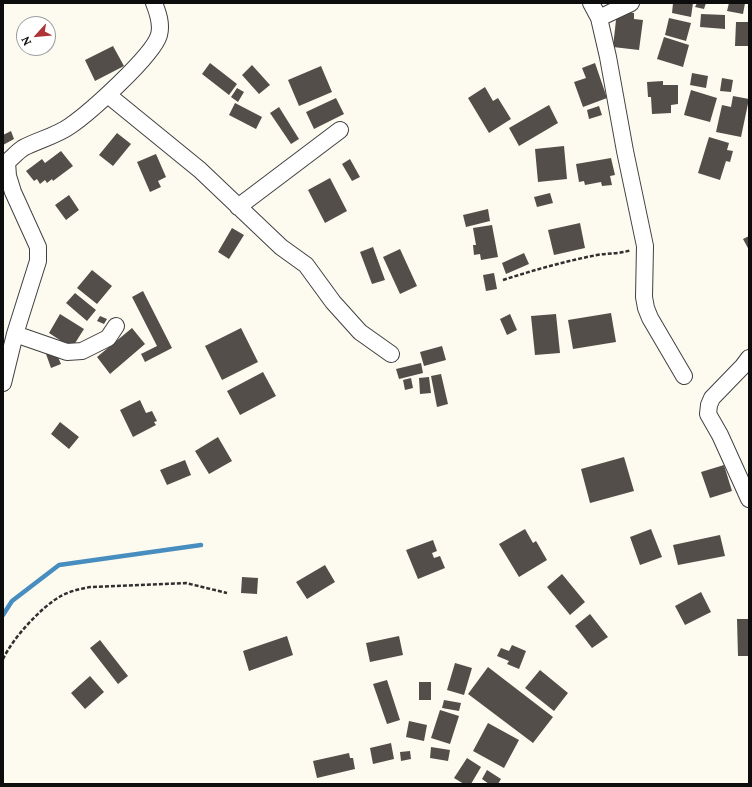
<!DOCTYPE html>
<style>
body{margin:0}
#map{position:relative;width:752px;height:787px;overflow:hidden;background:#fdfbef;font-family:Lora,serif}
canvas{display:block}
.frame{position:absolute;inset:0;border:4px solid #0d0d0d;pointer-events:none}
.north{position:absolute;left:16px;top:16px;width:40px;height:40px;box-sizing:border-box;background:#fff;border:1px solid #9e9e9e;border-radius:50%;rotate:243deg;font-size:11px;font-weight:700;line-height:16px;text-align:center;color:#0d0d0d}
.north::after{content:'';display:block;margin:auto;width:14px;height:18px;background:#ae3438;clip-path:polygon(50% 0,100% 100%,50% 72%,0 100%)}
</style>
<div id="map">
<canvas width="752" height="787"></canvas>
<div class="frame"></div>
<div class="north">N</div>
</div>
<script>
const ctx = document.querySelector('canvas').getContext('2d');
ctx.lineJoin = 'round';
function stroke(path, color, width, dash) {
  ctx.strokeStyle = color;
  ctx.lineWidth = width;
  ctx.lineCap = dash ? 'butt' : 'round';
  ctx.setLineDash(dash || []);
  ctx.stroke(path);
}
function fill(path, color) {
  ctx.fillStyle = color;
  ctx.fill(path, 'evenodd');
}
stroke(new Path2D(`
 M3,615L12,601L59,565L201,545`), '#478dbf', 4.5);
fill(new Path2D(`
 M673,3H693L691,17L672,13Z
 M697,3H706L704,9L695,7Z
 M729,3H745L743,14L727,11Z
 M617,11L634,13V19L643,20L639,50L613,47Z
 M701,14L725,15V29L700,27Z
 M669,18L691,23L686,41L665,35Z
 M736,22H748V46H735Z
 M664,37L689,45L683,67L657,59Z
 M113,46L124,66L95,81L85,60Z
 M210,63L237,84L229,95L202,74Z
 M595,63L607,98L583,107L574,82L586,78L582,68Z
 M252,65L270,85L259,94L242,75Z
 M321,66L332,92L299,106L288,80Z
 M692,73L708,76L706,88L690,85Z
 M722,78L733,80L731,92L720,91Z
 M663,81V85H678V104L671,105V113L652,114L651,97H648L647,82Z
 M485,87L493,101L498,98L511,119L489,133L468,98Z
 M237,88L244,92L238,102L231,97Z
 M691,90L717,98L710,122L684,115Z
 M733,96L749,99L741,137L716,132L722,105L731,107Z
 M336,98L344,114L314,129L306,112Z
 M235,103L262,117L256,129L229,115Z
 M549,105L558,123L519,146L509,128Z
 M599,106L602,115L589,119L587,110Z
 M279,107L299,139L291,144L270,113Z
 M11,131L14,139L3,145V135Z
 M117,133L131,144L113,166L99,155Z
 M709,137L729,143L727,150L733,151L730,162L726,161L720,180L698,173Z
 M564,146L567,179L538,182L535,149Z
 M61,151L73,166L53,181L52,179L47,183L45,180L40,184L37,179L34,181L26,171L42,159L45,163Z
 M156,154L166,177L158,181L161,187L150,192L137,162Z
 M611,158L615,175L610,176L612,185L602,186L601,182L585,185L584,181L579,182L576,164Z
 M350,159L360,177L352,181L342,164Z
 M330,178L347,211L325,223L308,190Z
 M550,193L553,203L537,207L534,197Z
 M69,195L79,210L66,220L55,205Z
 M488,209L490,221L466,227L463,215Z
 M580,223L585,248L554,255L548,230Z
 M492,225L498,257L481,260L480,254L474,255L473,245H476L473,228Z
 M232,228L244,235L229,259L218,252Z
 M749,236V250L743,239Z
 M373,247L385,280L372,284L360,252Z
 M400,249L417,286L400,294L383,257Z
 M524,253L529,264L506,274L502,263Z
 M92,270L112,286L97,304L77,288Z
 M494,273L497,289L486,291L483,275Z
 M143,291L172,348L145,362L141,354L157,346L132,297Z
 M75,293L96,310L87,321L66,303Z
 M611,313L616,342L573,349L568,320Z
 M60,314L84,329L72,348L49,333Z
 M510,314L517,330L507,335L500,319Z
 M556,314L560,353L535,355L531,316Z
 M100,316L107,319L104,324L97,321Z
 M132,328L145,344L110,374L97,357Z
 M241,328L258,362L222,380L205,346Z
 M442,346L446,360L424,366L420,352Z
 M55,350L61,364L51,368L46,354Z
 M421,363L423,373L399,379L396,369Z
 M263,372L276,396L240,415L227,391Z
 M441,374L448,404L437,407L431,376Z
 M429,377L431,393L420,394L419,378Z
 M411,378L413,388L405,390L403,380Z
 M140,400L146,413L152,411L157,421L154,422L156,425L133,437L120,410Z
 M60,422L79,437L69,449L51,434Z
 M218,437L232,461L209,474L195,451Z
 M624,457L634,491L590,503L581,469Z
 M185,460L191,475L167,485L160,470Z
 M724,465L732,491L710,498L701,472Z
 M525,529L533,543L536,541L547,560L519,577L499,544Z
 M651,529L662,557L640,565L630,537Z
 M720,535L725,556L678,565L673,545Z
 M433,540L437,551L432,553L434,558L440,556L445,568L418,579L406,550Z
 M325,565L335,582L307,599L296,582Z
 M562,574L585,602L570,615L547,587Z
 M242,577L258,578L257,594L241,593Z
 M701,592L711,612L685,625L675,606Z
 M590,614L608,637L592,648L575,626Z
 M737,619H749V656H738Z
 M287,636L293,655L249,671L243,651Z
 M399,636L403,655L370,662L366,643Z
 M100,640L128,676L118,684L90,648Z
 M512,645L526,651L519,669L507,664L509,661L497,656L501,648L509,651Z
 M455,663L472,668L464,695L447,690Z
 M488,667L553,717L533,743L468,694Z
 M540,670L568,693L554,711L525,688Z
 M90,676L104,692L85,709L71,693Z
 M387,680L400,720L387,724L373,684Z
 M419,682H431V700H419Z
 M444,700L461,703L459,711L442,708Z
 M440,710L459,716L450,744L431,738Z
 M409,721L427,725L424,741L406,737Z
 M488,723L519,740L504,768L473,751Z
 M391,743L394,759L373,764L370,748Z
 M431,747L450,750L448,761L430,758Z
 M410,751L411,759L401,761L400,752Z
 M349,753L350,758H353L355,769L317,778L313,761Z
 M467,758L481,767L471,784H464L454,778Z
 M487,770L501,779L498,784H489L482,779Z`), '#544e4a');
const minor = new Path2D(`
 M591,3L599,18L608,57L625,151L645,246L644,297L646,308L650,318L684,376
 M599,18L631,3
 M108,95L200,170L281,247L306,265L333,302L360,332L391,354
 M238,207L340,130
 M15,334L67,352L82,351L108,338L116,326
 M749,358L743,366L712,398L709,405L708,414L720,435L749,499
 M3,383L15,334L38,261V247L13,192L8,176L7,162C12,158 17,152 23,148C38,140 56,136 70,126C89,113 153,56 159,35C162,24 158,13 154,3`);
stroke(minor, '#404040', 18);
stroke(new Path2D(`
 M503,280C534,270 566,261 597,255C609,253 620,254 631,250
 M3,659C13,638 41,607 61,596C70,591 80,589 90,587L186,583L227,593`), '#2f2f2f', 2.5, [4, 2]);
stroke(minor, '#fff', 16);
</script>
